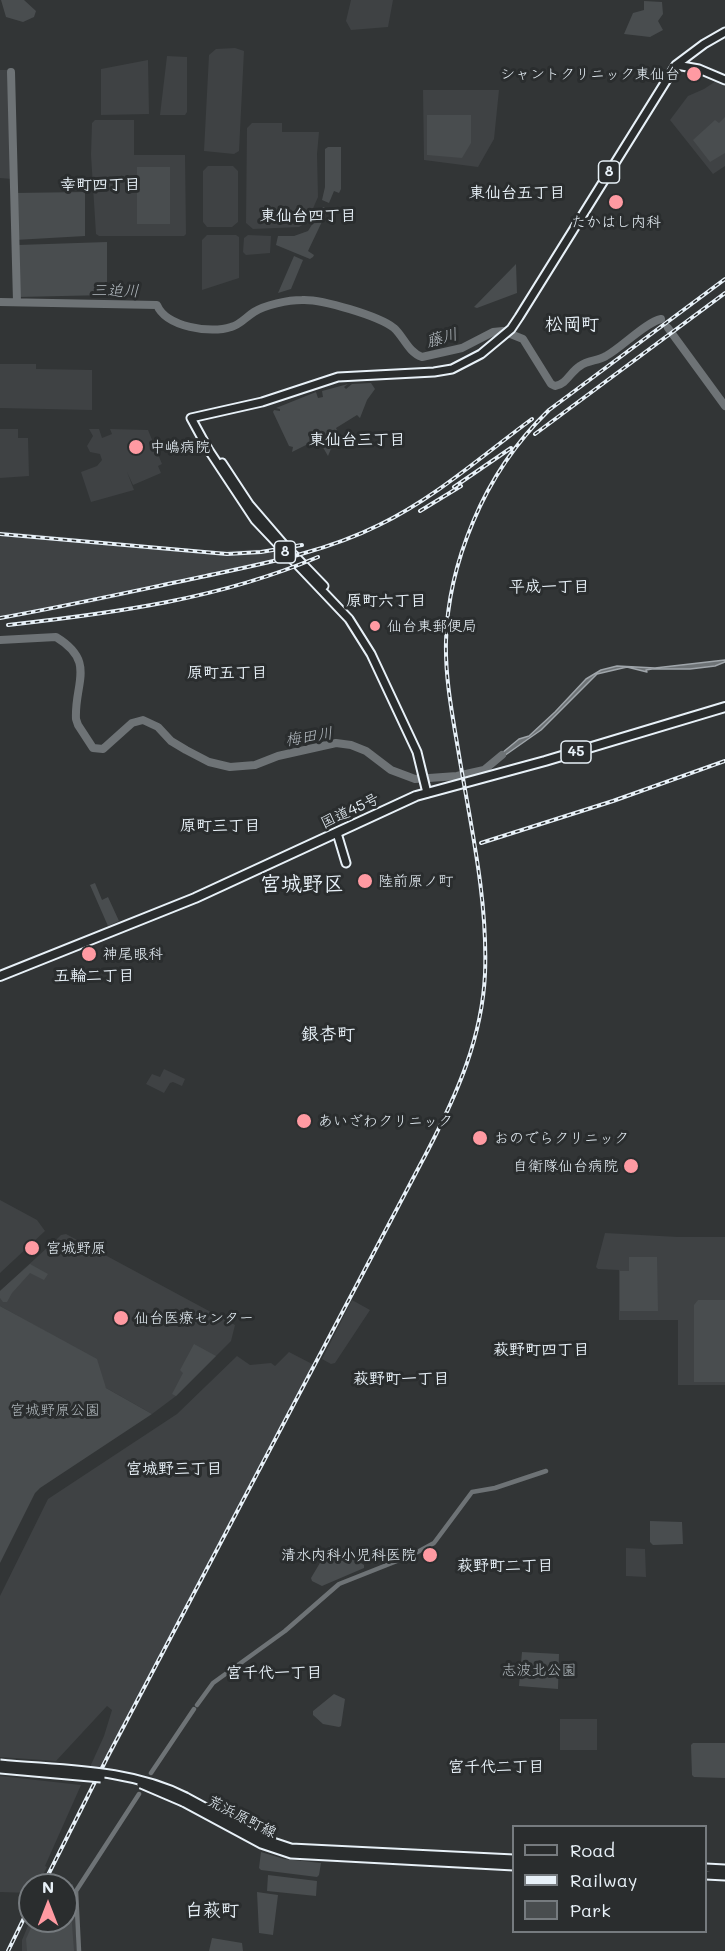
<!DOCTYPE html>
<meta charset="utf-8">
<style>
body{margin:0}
#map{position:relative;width:725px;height:1951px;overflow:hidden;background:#323536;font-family:Mali,sans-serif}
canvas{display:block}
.legend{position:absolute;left:512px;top:1825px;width:195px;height:108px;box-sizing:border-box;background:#2a2d2e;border:2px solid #767b7f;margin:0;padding:8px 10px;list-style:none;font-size:18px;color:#e8f1f8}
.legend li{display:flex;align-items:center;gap:12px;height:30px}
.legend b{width:30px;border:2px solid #767b7f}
.north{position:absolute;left:18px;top:1873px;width:60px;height:60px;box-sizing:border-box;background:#2a2d2e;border:2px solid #767b7f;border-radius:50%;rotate:0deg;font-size:16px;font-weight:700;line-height:24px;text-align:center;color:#e8f1f8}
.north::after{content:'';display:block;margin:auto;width:21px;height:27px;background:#ff9aa2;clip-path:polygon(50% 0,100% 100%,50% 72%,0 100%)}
</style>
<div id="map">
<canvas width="725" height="1951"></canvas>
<ul class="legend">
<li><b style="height:8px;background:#2a2d2e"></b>Road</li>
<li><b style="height:8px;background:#e8f1f8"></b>Railway</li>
<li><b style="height:16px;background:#494d4f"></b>Park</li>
</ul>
<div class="north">N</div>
</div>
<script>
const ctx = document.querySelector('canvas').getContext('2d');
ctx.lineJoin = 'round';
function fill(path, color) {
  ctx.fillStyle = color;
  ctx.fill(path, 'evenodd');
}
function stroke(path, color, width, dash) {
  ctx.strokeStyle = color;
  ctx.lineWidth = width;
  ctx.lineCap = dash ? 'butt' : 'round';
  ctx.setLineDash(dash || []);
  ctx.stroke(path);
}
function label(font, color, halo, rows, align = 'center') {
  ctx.font = font + ' Mali,"Klee One",sans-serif';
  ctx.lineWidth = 6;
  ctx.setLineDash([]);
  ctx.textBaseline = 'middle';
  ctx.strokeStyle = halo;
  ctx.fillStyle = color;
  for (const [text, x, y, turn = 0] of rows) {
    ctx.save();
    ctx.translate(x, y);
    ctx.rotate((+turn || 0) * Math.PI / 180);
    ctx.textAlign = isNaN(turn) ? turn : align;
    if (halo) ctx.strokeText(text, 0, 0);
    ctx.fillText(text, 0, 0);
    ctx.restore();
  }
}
fill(new Path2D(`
 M351,0H393L388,27L351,30L346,21Z
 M235,48L244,51L239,151L234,154L204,151L209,55L216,49Z
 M167,56L187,57V112L185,115H160Z
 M148,60L149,114L101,115V69Z
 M0,70H11L12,179L0,178Z
 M716,81L725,85V166L713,174L670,120L688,96L704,89Z
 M423,90H499L494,139L478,167L424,160Z
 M95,120H134V155H185L186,234L184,236H99L96,234L91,155L92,123Z
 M252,123H282V132H319L317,154L318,197L307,222L299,227L253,229L246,223L247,128Z
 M208,166H233L238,171V222L232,227H207L203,222V171Z
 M207,235H236L239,237V278L202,290V240Z
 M248,235L271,236L270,253L246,255L243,252L244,238Z
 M0,364H36V369L92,370V410L0,408Z
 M0,429H18V438H28L29,476L0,478Z
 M89,429H99L102,438L112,434L110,429L148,430L162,464L158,466L161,473L133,485L127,472L134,490L91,502L81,472L97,466L102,460L100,454L90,452L87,446L93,436Z
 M0,531L213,551L271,549L279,562L87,604L0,620Z
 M164,1069L185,1079L182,1086L173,1082L170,1083L164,1093L146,1084L152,1074L160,1077Z
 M0,1200L37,1220L45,1231L0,1273Z
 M605,1233L678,1237H725V1385H678V1320H619V1270L598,1269L596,1267Z
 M66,1234L235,1325L231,1341L176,1396L152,1414L106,1388L48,1333L0,1306V1291L49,1246H53L58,1242L57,1239L61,1235Z
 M352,1300L370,1310L335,1363L331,1364L322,1359Z
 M289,1352L316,1366L104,1769L90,1767L104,1736L112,1710L107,1706L56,1761L0,1757V1596L48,1499L177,1414L237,1356L250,1365L271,1363L275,1366Z
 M626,1548L645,1549L646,1577L626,1576Z
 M560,1719H597V1750H560Z
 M0,1776L81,1785L45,1866L47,1867L38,1885H30V1893L0,1892Z
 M73,1884L77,1951H22V1940L30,1921H66V1885H47Z`), '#3f4244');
fill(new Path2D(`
 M1,0H24L36,11L34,17L23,22L6,17Z
 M644,1L662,2L663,14L658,21L663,30L650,37L624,34L633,13L644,10Z
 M427,115H471V143L462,158L427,155Z
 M725,117V153L710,162L693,140L715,120L719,123Z
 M328,147H341V189L339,193L334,191L329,203L322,200L325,187V149Z
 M137,167H170V224H137Z
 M85,192V236L15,240L14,193Z
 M323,207L328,209L308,251L314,255L313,257L310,259L276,245L278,236H294L308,231Z
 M107,242V295L18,297V245Z
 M294,256L303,260L291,289L278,293Z
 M516,264L517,293L477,308L474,307Z
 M371,383L375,389L367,400L360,418L357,415L336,428L338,432L328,456L318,439L292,452L293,447L289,446L273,412L274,410L280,411V409L276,408L316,392L318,398L323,397L322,391L348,384L344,387L346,389L352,384Z
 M95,883L102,900L108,897L119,921L108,926L90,885Z
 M629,1257H657L658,1311H620V1271H629Z
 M30,1264L48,1274L44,1280L30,1273L12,1293L7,1302H3L0,1298V1291Z
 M698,1300H725V1382H694V1305Z
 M0,1306L97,1359L106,1388L152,1414L40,1488L35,1493L0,1563Z
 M194,1344L216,1356L176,1396L172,1394L183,1373L180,1370Z
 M650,1521L682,1522L683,1544L653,1545L650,1542Z
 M330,1546H332L364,1565V1568L322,1586L312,1581L311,1578Z
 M522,1652L559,1654L558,1689L519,1686Z
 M334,1694L345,1699L341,1726L339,1727L323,1724L313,1715V1711Z
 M693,1743H725V1778L694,1777L692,1775L691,1745Z
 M261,1852L284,1859L321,1863L319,1875L317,1877L261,1870L259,1868Z
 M268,1875L317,1881L316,1896L267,1891Z
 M257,1892L278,1895L273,1935L259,1933Z
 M66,1911H71L74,1951H27L26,1939L34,1921H66Z
 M212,1938L242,1943L243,1951H209Z`), '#494d4f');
const water = new Path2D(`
 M725,660V662L715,666L690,669H652L646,670L647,672L627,667L597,674L541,730L494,763L502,753L519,739L529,736L555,712L586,679L601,670L617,666L655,668Z`);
fill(water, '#6e7376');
stroke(water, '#9fa5aa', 1.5);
stroke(new Path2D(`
 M412,1555L434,1543L472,1492L495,1488L546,1471
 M197,1705L213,1683L285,1631L339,1584L397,1561
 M151,1773L194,1709
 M79,1951L76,1891L139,1794`), '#6e7376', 4.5);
stroke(new Path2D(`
 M11,72L17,302
 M0,302L157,305C166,327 211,334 231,327C240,325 246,317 254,312C265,305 288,300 302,300C322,299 379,316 394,328C404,337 408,352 422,357L462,348L493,332L503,331L523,339L551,384L555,386C567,384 570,372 580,366C588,360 598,361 606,356C621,348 646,322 661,319
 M668,328L725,406
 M0,640L56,637C97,662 74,683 76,719L78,725L93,748L103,749L132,723L143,720L158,727L171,741L186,750L209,762L230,767L255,765L278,756L336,743L351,745L366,751L391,770L415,779L457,776L484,770L502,755`), '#6e7376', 8);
const major = new Path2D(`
 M676,65L699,69L725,80
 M222,463L249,504L286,547
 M294,555L324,586
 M427,793L417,752L371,654L349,619L255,520L208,449L191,418L262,402L338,377L434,372L452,369L481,354L511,329L519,317L676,65L704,44L725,32
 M337,833L346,863
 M186,1797L264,1839L291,1848L514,1859
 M183,1802L261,1844L291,1854L514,1866
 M706,1868L725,1869
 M706,1875L725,1876`);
const highway = new Path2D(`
 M0,976L195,898L416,796L545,761L725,707`);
stroke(major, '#e8f1f8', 11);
stroke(highway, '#e8f1f8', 12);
stroke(major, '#2a2d2e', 7);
stroke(highway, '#2a2d2e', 8);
const rail = new Path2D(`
 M535,434L725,293
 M454,487L511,448
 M420,511L461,486
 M0,534L227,554L261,552L302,545
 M0,618C67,606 134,591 201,577C261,564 323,553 379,525C435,498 483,455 532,419
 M8,625C114,613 220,599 318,557
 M481,843L613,801L725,761
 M43,1885L108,1756L428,1150C457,1094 482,1038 485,974C488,898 470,823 458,749C452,713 445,677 446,641C447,600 457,560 473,522C490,481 517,441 549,410L725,279
 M8,1951L30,1906`);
stroke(rail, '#e8f1f8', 4);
stroke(rail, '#2a2d2e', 1.5, [4.5]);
const majorBridge = new Path2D(`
 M0,1764C62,1770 129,1768 186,1797
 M0,1769L101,1778
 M141,1784L183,1802`);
stroke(majorBridge, '#e8f1f8', 11, []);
stroke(majorBridge, '#2a2d2e', 7);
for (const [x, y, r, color] of [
 [694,74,8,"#ff9aa2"],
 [616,202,8,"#ff9aa2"],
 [136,447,8,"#ff9aa2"],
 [375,626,6,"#ff9aa2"],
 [365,881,8,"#ff9aa2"],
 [89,954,8,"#ff9aa2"],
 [304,1121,8,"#ff9aa2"],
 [480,1138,8,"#ff9aa2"],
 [631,1166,8,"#ff9aa2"],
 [32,1248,8,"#ff9aa2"],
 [121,1318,8,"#ff9aa2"],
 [430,1555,8,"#ff9aa2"]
]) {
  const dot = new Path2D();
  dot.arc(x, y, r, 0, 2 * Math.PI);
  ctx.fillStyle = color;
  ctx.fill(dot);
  stroke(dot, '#2a2d2e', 2);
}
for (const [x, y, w] of [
 [609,172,21],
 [285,552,21],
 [576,752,30]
]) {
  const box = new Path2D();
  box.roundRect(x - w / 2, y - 11, w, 22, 4.5);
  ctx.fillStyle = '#2a2d2e';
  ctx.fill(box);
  stroke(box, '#e8f1f8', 1.5);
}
label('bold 14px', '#e8f1f8', null, [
 ["8",609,172],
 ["8",285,552],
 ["45",576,752]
]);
label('15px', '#e8f1f8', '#2a2d2e', [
 ["シャントクリニック東仙台",680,74,"right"],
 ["たかはし内科",616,222,"center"],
 ["中嶋病院",150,447],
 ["仙台東郵便局",387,626],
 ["陸前原ノ町",378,881],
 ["神尾眼科",103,954],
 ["あいざわクリニック",318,1121],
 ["おのでらクリニック",494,1138],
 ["自衛隊仙台病院",618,1166,"right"],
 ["宮城野原",46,1248],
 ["仙台医療センター",134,1318],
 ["清水内科小児科医院",416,1555,"right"]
], 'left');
label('15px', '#e8f1f8', '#2a2d2e', [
 ["国道45号",350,811,-25],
 ["荒浜原町線",242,1817,27]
]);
label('15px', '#b0b8bd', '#2a2d2e', [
 ["宮城野原公園",55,1410],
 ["志波北公園",539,1670]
]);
label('bold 16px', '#e8f1f8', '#2a2d2e', [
 ["幸町四丁目",100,185],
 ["東仙台五丁目",517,193],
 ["東仙台四丁目",308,216],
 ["東仙台三丁目",357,440],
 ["平成一丁目",549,587],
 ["原町六丁目",386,601],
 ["原町五丁目",227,673],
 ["原町三丁目",220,826],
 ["五輪二丁目",94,976],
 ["萩野町四丁目",541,1350],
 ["萩野町一丁目",401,1379],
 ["宮城野三丁目",174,1469],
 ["萩野町二丁目",505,1566],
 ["宮千代一丁目",274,1673],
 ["宮千代二丁目",496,1767]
]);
label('italic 16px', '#b1b8be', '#2a2d2e', [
 ["三迫川",115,291,1],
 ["藤川",442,338,-15],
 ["梅田川",309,737,-9]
]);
label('bold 18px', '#e8f1f8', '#2a2d2e', [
 ["松岡町",572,324],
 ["銀杏町",328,1034],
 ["白萩町",212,1910]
]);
label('bold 21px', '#e8f1f8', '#2a2d2e', [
 ["宮城野区",302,885]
]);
</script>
